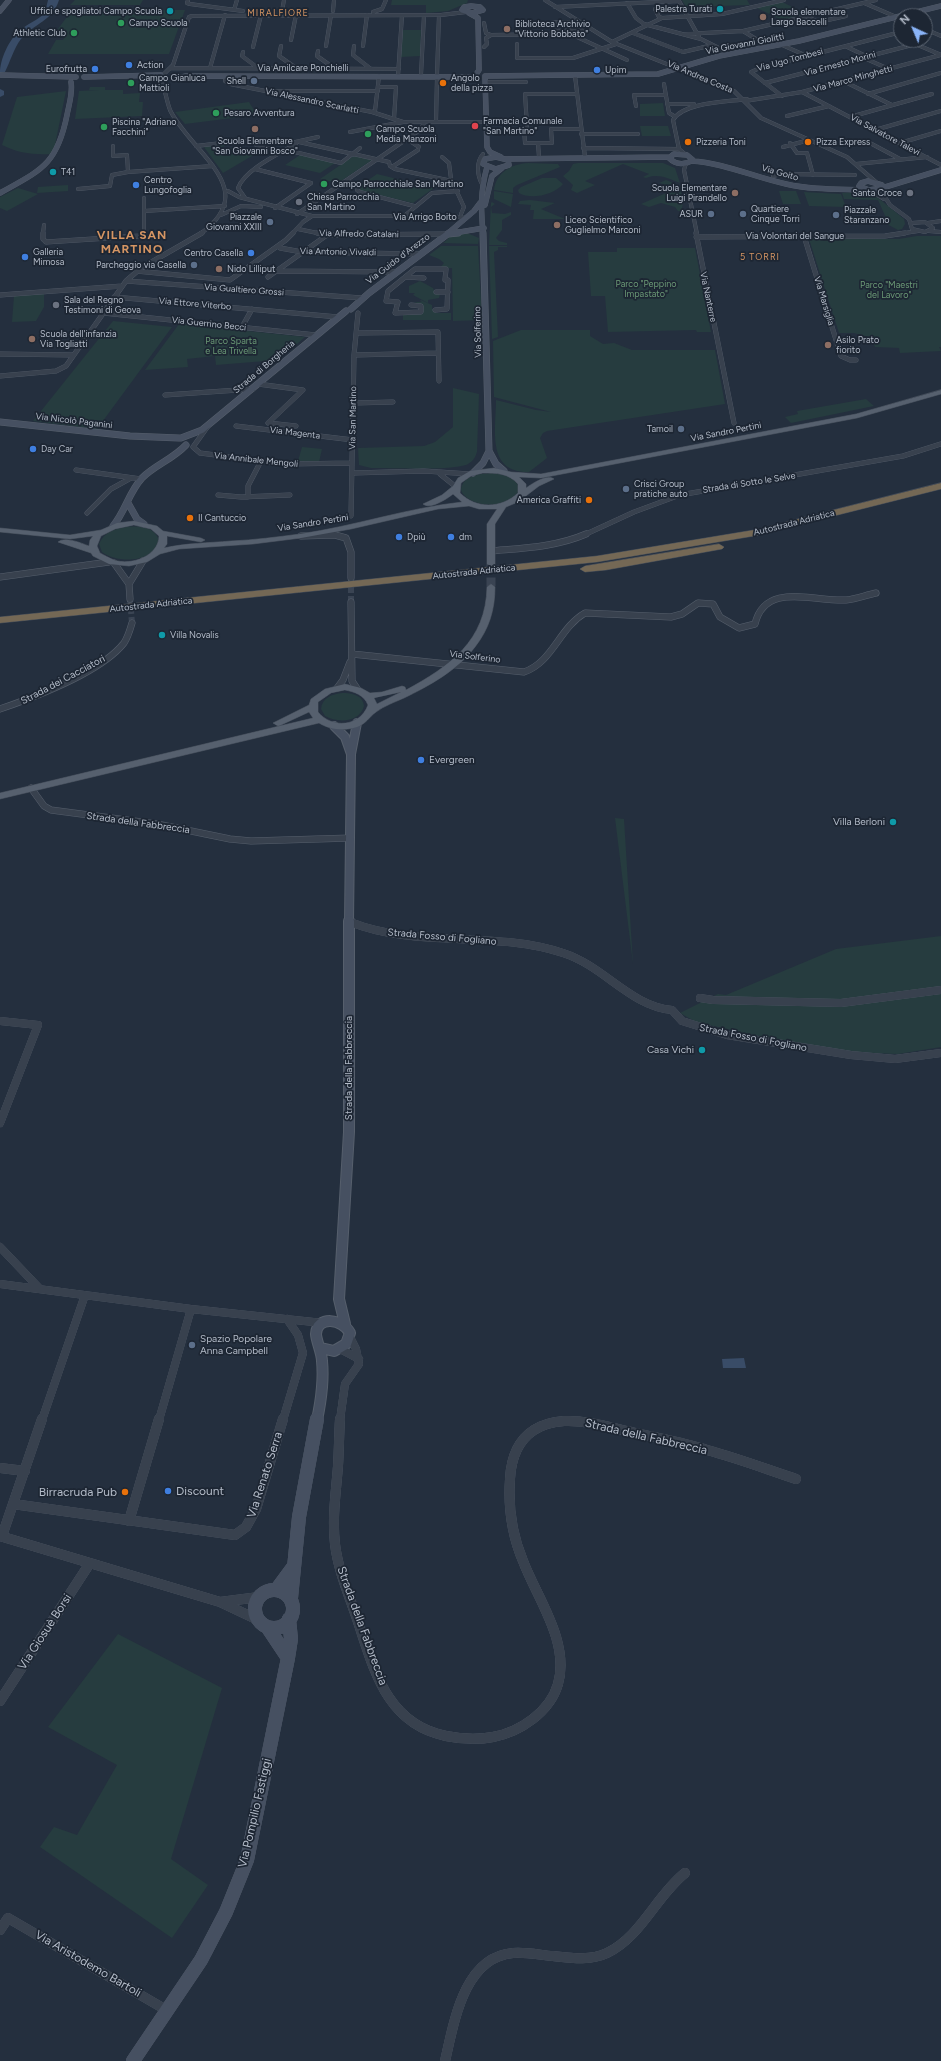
<!DOCTYPE html>
<meta charset="utf-8">
<style>
body{margin:0}
#map{position:relative;width:941px;height:2061px;overflow:hidden;background:#242f3e;font-family:Figtree,sans-serif}
canvas{display:block}
.north{position:absolute;left:893px;top:8px;width:40px;height:40px;box-sizing:border-box;background:#1d2633;border:1px solid #59626f;border-radius:50%;rotate:316deg;font-size:11px;font-weight:700;line-height:16px;text-align:center;color:#b4bcc9}
.north::after{content:'';display:block;margin:auto;width:14px;height:18px;background:#8ab4f8;clip-path:polygon(50% 0,100% 100%,50% 72%,0 100%)}
</style>
<div id="map">
<canvas width="941" height="2061"></canvas>
<div class="north">N</div>
</div>
<script>
const ctx = document.querySelector('canvas').getContext('2d');
ctx.lineJoin = 'round';
function fill(path, color) {
  ctx.fillStyle = color;
  ctx.fill(path, 'evenodd');
}
function stroke(path, color, width, dash) {
  ctx.strokeStyle = color;
  ctx.lineWidth = width;
  ctx.lineCap = dash ? 'butt' : 'round';
  ctx.setLineDash(dash || []);
  ctx.stroke(path);
}
function label(font, color, halo, rows, align = 'center') {
  ctx.font = font + ' Figtree,sans-serif';
  ctx.lineWidth = 3.5;
  ctx.setLineDash([]);
  ctx.textBaseline = 'middle';
  ctx.strokeStyle = halo;
  ctx.fillStyle = color;
  for (const [text, x, y, turn = 0] of rows) {
    ctx.save();
    ctx.translate(x, y);
    ctx.rotate((+turn || 0) * Math.PI / 180);
    ctx.textAlign = isNaN(turn) ? turn : align;
    if (halo) ctx.strokeText(text, 0, 0);
    ctx.fillText(text, 0, 0);
    ctx.restore();
  }
}
fill(new Path2D(`
 M75,0H143L140,5H70Z
 M392,0H468L467,3L448,11L426,13V5H391Z
 M682,0H747L750,5L686,7Z
 M782,2L807,14L782,20L757,8Z
 M72,10H185L169,54H48L56,40H63L67,34L55,33Z
 M403,30H421L420,56L401,57Z
 M90,87H105V90H123V94L140,93L139,102H143L142,116L75,119L79,91L99,90H89Z
 M66,91L55,145L51,154C33,155 18,153 2,145L17,97Z
 M249,102L257,115L185,124L175,112Z
 M663,103L665,116H640V104Z
 M640,126H668L671,136H642Z
 M230,143L216,150L224,152L233,147L257,153L223,173L204,147Z
 M300,155L335,163L320,173L285,165Z
 M356,156L372,160L338,183L320,179L352,157Z
 M528,163L558,164L560,167L517,185L513,188V193L494,190C496,173 511,164 528,163Z
 M578,163H663L675,168L680,183C668,178 657,173 646,178L643,177L649,174L623,164L585,181L595,185L577,193L571,190L573,185L563,176L569,171L573,164Z
 M377,174L434,188L413,203L359,190L361,185Z
 M542,178H556L563,184C554,195 531,200 519,193L518,190L521,187Z
 M666,180L680,186L683,203L682,208L684,211H678L675,207L661,203L649,207L641,204L673,190L672,188L673,187L659,183Z
 M68,185V191L37,193L38,187Z
 M18,188L38,194L7,211L0,208V197Z
 M494,191L513,194L511,207L494,199Z
 M779,191H796L801,204H783Z
 M804,192L841,194L846,207L809,206Z
 M866,192L877,197L904,219L905,224L902,229L898,230L885,223L890,220L886,218L878,200L844,199L842,193Z
 M530,200L555,203L541,209L565,219H533L534,210H530L531,205L518,204L520,201Z
 M492,202L495,204L491,207L492,213L505,214L511,212V215L502,220V230L496,238L499,241L507,243V245H489L491,203Z
 M467,233L479,238L478,244L443,243L449,238L446,237Z
 M917,236H941V347H939L941,351L900,353L899,348L875,347L872,338L854,333H839L809,239H899Z
 M441,246H478L482,320L453,321L452,268H440L444,263L439,259L429,255Z
 M489,246H507V247H498V250L494,252L498,337L492,339Z
 M617,248H695L711,332H697L696,330L608,332L605,296H591L588,252H617Z
 M420,281L433,288L435,293L440,294L439,298L428,300V303L413,295L415,293H409V286Z
 M44,293V307L36,321L12,322L14,296Z
 M421,300L432,305V309L436,311V313H451V320H403V314H418L423,307L412,304L417,302H422L420,301Z
 M113,321L172,327L97,429L33,421Z
 M179,324L305,337L278,360L216,365L215,356L187,359L188,367L145,370Z
 M521,330H590V336L603,344L614,343L632,350H715L725,404L547,431L543,433L540,438L547,458L529,472C486,473 496,429 496,400L536,410L551,412L494,397L493,341Z
 M453,388L479,394L477,452C475,458 473,461 468,464C455,471 390,468 371,468L359,465L358,448L424,446L435,442L453,427Z
 M866,399L874,406L791,423L785,417L798,414L797,411Z
 M302,447L322,449L319,462L298,461Z
 M490,473C501,473 514,476 519,487C518,510 468,510 461,490C462,476 479,474 490,473Z
 M126,527C138,526 154,526 159,540C155,563 117,564 102,552L99,544C104,532 115,529 126,527Z
 M342,693C352,693 363,695 364,706C360,723 337,723 325,716L321,709C322,698 332,694 342,693Z
 M615,818L624,819L633,964Z
 M941,936V1047L898,1054L851,1052L753,1035L696,1022L680,1013L718,994L726,995L836,949Z
 M118,1634L222,1688L171,1859L208,1885L172,1938L40,1847L54,1827L77,1835L117,1765L48,1727Z`), '#263c3f');
fill(new Path2D(`
 M48,0H59C52,22 34,23 21,39C14,48 10,62 5,72L0,73C0,59 9,40 19,31C27,24 38,20 45,13Z
 M744,1358L746,1368H723L722,1359Z`), '#394c67');
fill(new Path2D(`
 M0,89L4,91V95L0,97Z`), '#394c67');
stroke(new Path2D(`
 M351,578V602
 M130,599L132,623`), '#3a4453', 6, [6, 3]);
stroke(new Path2D(`
 M491,564V587`), '#3a4453', 9, [9, 4.5]);
const streetFar4 = new Path2D(`
 M188,0L187,3L190,4L243,11
 M545,0L612,42L734,91L761,118L847,157L876,182
 M627,3L636,18L644,24L701,39L729,53
 M864,3L901,19
 M555,7L679,1L699,37
 M655,9L659,17L662,18
 M234,10L237,0
 M282,11L284,0
 M333,11L334,0
 M373,12L382,9L386,0
 M807,17L819,22L846,16L833,10
 M484,23L486,33L491,35L559,34L553,22H578
 M925,29L941,36
 M557,31L589,29
 M743,31L769,47
 M633,33L683,52L713,45
 M684,34L743,31L876,0
 M577,37L627,60
 M291,40L296,15
 M906,40L941,55
 M612,42L662,18L722,14L784,0
 M517,44V58H573L616,44
 M782,45L807,56
 M281,46L279,56L296,68
 M326,46L331,15
 M354,46L353,55L371,69
 M363,46L367,15
 M845,46L868,57
 M253,47L261,15
 M484,47L487,44L486,38L491,35
 M318,51L317,56L334,68
 M243,52L242,56L258,68
 M864,58L889,69
 M170,68L399,69
 M210,68L225,15
 M163,75L173,65L189,17L192,16L441,15L466,12
 M421,75L424,15
 M437,75L439,15
 M226,76L225,81L230,84L372,112L403,122
 M398,76L402,15
 M575,76L585,157
 M161,80C164,83 167,105 171,112C194,155 262,190 200,234
 M843,81L892,105
 M485,82H526
 M765,83L916,44
 M664,84L669,113L674,116
 M378,87H396L394,119
 M275,91H378
 M802,92L941,165
 M577,94H525L527,126L524,129L525,143H552L551,129H581
 M868,94L941,73
 M782,96L751,72L760,68L901,32
 M745,101L802,92L941,55
 M667,104H694
 M636,106L634,95H666
 M372,112L375,111L379,76
 M787,116L829,106
 M850,117L932,94
 M436,122L437,77
 M875,130L941,111
 M350,132L403,122H481
 M581,134H638
 M407,139L419,147
 M299,142L389,162L390,166L395,169L452,181
 M538,143L539,157
 M790,143L797,153H807L813,175
 M870,143L900,159
 M900,143L941,131
 M256,145L283,152
 M113,146V156L127,155L128,172L213,166
 M196,146L239,141L291,143L318,137
 M783,147L809,140
 M583,148L679,149
 M286,150L341,163L360,148
 M685,154L679,149L673,120C683,102 727,102 747,99
 M442,157L449,163L451,179L464,207L461,214
 M686,163L684,170L697,234
 M856,164L927,157
 M392,167L418,150
 M255,169L311,183
 M773,176L781,174L855,175
 M345,181L358,184L357,190L360,192L414,206
 M482,184C477,175 476,162 483,154
 M78,189L110,186L112,175L128,172
 M880,189L890,205L909,219L912,229L925,232L933,228L925,222L912,223
 M869,190L884,199
 M228,191L239,197L312,216H452L465,218
 M245,198L238,188C245,169 279,154 296,144
 M275,208L311,183
 M144,211L225,206
 M297,214L420,130L424,123
 M221,215L241,206L261,207
 M403,217L432,193L458,191
 M928,223L941,221
 M298,229L322,234
 M929,231L941,232
 M43,234L44,225
 M142,234L144,231V198
 M292,234L303,222L312,216
 M898,234L918,231`);
const streetFar3 = new Path2D(`
 M43,233V239L46,242L140,236L142,233
 M317,233L327,235L446,234
 M696,233L734,423
 M804,236L841,356L850,360H856
 M696,237L885,236L905,233
 M280,248L302,252L420,254
 M251,265L277,271L396,272
 M136,271L230,280L286,240L293,233
 M268,277L327,235
 M405,277L424,278
 M126,281L362,298
 M436,292H448
 M0,295L122,286
 M114,297L338,317
 M411,305L421,306V312L395,313L398,302L386,301L388,291L415,269H446L445,280H448L447,309L435,310
 M103,313L316,335
 M242,327L252,309
 M357,333L438,332L439,381
 M0,354L74,355
 M354,355L438,353
 M0,376L56,371L66,366L126,281L141,268L202,233
 M258,384L303,390L268,423L296,426
 M165,395L253,389
 M354,403L393,402
 M208,426L193,447L200,453L286,464L352,463
 M236,426L353,440
 M76,470L141,479
 M353,473L424,471L470,474
 M440,474L456,487
 M218,495L241,497L290,495
 M248,497V486L261,461
 M87,513L111,489L131,478
 M351,516L354,355L358,313
 M584,535L634,512L680,495L903,456L941,444`);
const streetFar2 = new Path2D(`
 M301,536L335,535L346,538L351,552V578
 M491,551C523,548 556,547 586,534
 M114,563L129,584L130,599
 M0,577L109,562
 M129,584L143,561
 M351,602L352,681L358,690
 M352,654L524,672C553,662 559,628 585,613L671,617L682,614L698,603L713,604L720,617L739,628L755,624C765,581 815,602 846,600C856,599 866,595 876,593
 M337,688L343,680L350,662
 M0,709C35,697 101,672 124,643C128,637 130,630 132,623
 M31,788L44,806L51,810L157,824L230,839L251,841L351,838`);
const streetFar1 = new Path2D(`
 M350,922C418,949 494,930 563,953C604,966 630,1006 672,1010L682,1021L727,1035L851,1055L895,1059L941,1053
 M700,998L713,1000L841,1003L941,990
 M0,1021L38,1025L0,1123
 M0,1247L39,1288
 M0,1284L191,1309L323,1323
 M340,1349L359,1359
 M42,1420L85,1295
 M159,1420L191,1309
 M283,1420L303,1353L298,1335L287,1319
 M340,1420L345,1384L359,1364L356,1349L350,1337`);
const street = new Path2D(`
 M340,1419C339,1435 339,1450 338,1466C336,1492 332,1518 335,1544C338,1570 349,1595 357,1619C374,1669 386,1724 446,1736C461,1739 477,1740 493,1737C520,1732 550,1712 558,1684C570,1642 537,1598 523,1561C512,1535 508,1507 510,1479C511,1460 517,1441 534,1430C543,1424 553,1422 564,1421C586,1420 609,1427 631,1432C656,1438 682,1442 707,1450C737,1458 766,1469 796,1479
 M0,1468L25,1471
 M13,1504L235,1535L246,1527L256,1509L283,1419
 M129,1521L159,1419
 M0,1536L220,1602L256,1619
 M2,1536L42,1419
 M220,1602L259,1597
 M0,1701L90,1563
 M0,1930L8,1918L168,2011
 M445,2061C454,2022 464,1957 513,1953C527,1952 540,1955 553,1956C571,1958 590,1961 607,1953C641,1937 656,1896 685,1873`);
const secondaryFar4 = new Path2D(`
 M471,6L480,7L483,10L472,13L462,10L464,7Z
 M0,11L9,0
 M469,13L478,18L479,70L477,73
 M0,75L76,77
 M485,76L658,74L719,56L799,41L941,6
 M84,77L161,75
 M485,77L487,147L490,152L501,157
 M173,79L186,76L476,77
 M674,154L687,155L693,160C685,165 676,165 669,158Z
 M496,157L508,160L509,165L496,169L483,164L485,159Z
 M505,159L670,157
 M691,161C725,163 753,177 786,184C812,190 838,189 865,190
 M868,181L882,185V188L869,190L859,186L861,183Z
 M882,188L941,170
 M0,193C41,170 57,165 67,115C69,104 73,93 71,82
 M485,205L492,176L502,168
 M447,234L474,211L480,203
 M448,234L484,228
 M483,234C481,209 480,192 487,167`);
const secondaryFar3 = new Path2D(`
 M483,233L489,451L496,464L504,471
 M448,234L458,233
 M351,309L369,293L449,233
 M0,422L130,436L179,438
 M181,438L202,430L346,311
 M473,473L483,463L489,451
 M128,503L137,519L144,524
 M113,526C125,512 129,492 142,478C155,465 173,459 186,445`);
const secondaryFar2 = new Path2D(`
 M334,726L345,737L351,754
 M349,922L351,754L357,723`);
const secondaryFar1 = new Path2D(`
 M345,1324L339,1299L349,1132V921
 M317,1420C321,1401 324,1381 322,1361C322,1353 316,1340 316,1334C317,1315 343,1319 350,1333L346,1344L334,1351L321,1348`);
const secondary = new Path2D(`
 M277,1589L294,1566
 M255 1609a19 19 0 1 1 38 0a19 19 0 1 1-38 0Z
 M291,1598L299,1517L317,1419
 M268,1628L288,1658
 M133,2061L201,1960L226,1912L247,1860L288,1658L291,1639L289,1619`);
const primary = new Path2D(`
 M941,390V394L857,418L541,478L519,477L526,484V488C533,483 547,474 554,479L539,486L518,502L506,507L495,524V564L491,566L487,564V524L497,509H479L469,506L438,509L351,529L301,538L253,544L179,549L160,554L147,562L129,566L109,564L93,556L91,553L58,542C65,536 81,543 89,546L90,540L93,536L70,539L0,532V528L70,535L101,530L117,523L134,521L157,526L163,531L201,538L205,540L201,542L167,536V544L164,548C186,543 208,543 231,541C254,540 277,537 300,534C355,526 407,508 462,502L453,494C447,499 430,510 423,504L442,495L453,486L458,478L470,471L494,468L511,472L541,474L856,414ZM483,473C497,473 508,473 518,484V493C501,509 476,509 460,493L461,483L471,476ZM134,525L151,529L159,536C159,556 131,566 114,560C109,558 104,555 100,553L97,546L101,536L115,529Z
 M491,584L495,587C495,610 489,629 475,647C458,670 429,686 404,698C395,702 384,706 376,712C369,717 366,724 357,727C345,731 330,730 319,723L0,799V793L313,718L309,712L281,725L278,726L273,723L309,705L311,699L325,689L345,684L361,688L370,693L382,692L402,686L405,687L406,690C450,666 486,641 487,587ZM345,690C355,692 364,695 368,705C360,727 332,729 318,712V702L331,693ZM401,692L377,704L374,698Z`);
const highway = new Path2D(`
 M941,483V489L754,536L597,562L0,623V617L597,556L754,530Z
 M719,544L724,547L722,549L606,570L585,572L580,569L585,566Z`);
stroke(streetFar4, '#565f6c', 4);
stroke(streetFar3, '#565f6c', 5);
stroke(streetFar2, '#565f6c', 7);
stroke(streetFar1, '#565f6c', 8);
stroke(street, '#565f6c', 10);
stroke(secondaryFar4, '#565f6c', 5.5);
stroke(secondaryFar3, '#565f6c', 7);
stroke(secondaryFar2, '#565f6c', 10);
stroke(secondaryFar1, '#565f6c', 12);
stroke(secondary, '#565f6c', 14);
stroke(primary, '#414a57', 1);
stroke(highway, '#434c59', 1);
stroke(streetFar4, '#38414e', 3.5);
stroke(streetFar3, '#38414e', 4.5);
stroke(streetFar2, '#38414e', 6);
stroke(streetFar1, '#38414e', 8);
stroke(street, '#38414e', 10);
stroke(secondaryFar4, '#465061', 5);
stroke(secondaryFar3, '#465061', 6);
stroke(secondaryFar2, '#465061', 8);
stroke(secondaryFar1, '#465061', 10);
stroke(secondary, '#465061', 14);
fill(primary, '#56606e');
fill(highway, '#746855');
for (const [x, y, r, color] of [
 [720,9,4,"#0f9aa8"],
 [170,11,4,"#0f9aa8"],
 [763,17,4,"#8d6e63"],
 [121,23,4,"#2e9e5b"],
 [507,29,4,"#8d6e63"],
 [74,33,4,"#2e9e5b"],
 [129,65,4,"#3f7fe0"],
 [95,69,4,"#3f7fe0"],
 [597,70,4,"#3f7fe0"],
 [254,81,4,"#5c6f8a"],
 [131,83,4,"#2e9e5b"],
 [443,83,4,"#e8710a"],
 [216,113,4,"#2e9e5b"],
 [475,126,4,"#e0444e"],
 [104,127,4,"#2e9e5b"],
 [255,129,4,"#8d6e63"],
 [368,134,4,"#2e9e5b"],
 [688,142,4,"#e8710a"],
 [808,142,4,"#e8710a"],
 [53,172,4,"#0f9aa8"],
 [324,184,4,"#2e9e5b"],
 [136,185,4,"#3f7fe0"],
 [735,193,4,"#8d6e63"],
 [910,193,4,"#6b7280"],
 [299,202,4,"#6b7280"],
 [711,214,4,"#5c6f8a"],
 [743,214,4,"#5c6f8a"],
 [836,215,4,"#5c6f8a"],
 [270,222,4,"#5c6f8a"],
 [557,225,4,"#8d6e63"],
 [251,253,4,"#3f7fe0"],
 [25,257,4,"#3f7fe0"],
 [194,265,4,"#5c6f8a"],
 [219,269,4,"#8d6e63"],
 [56,305,4,"#6b7280"],
 [32,339,4,"#8d6e63"],
 [828,345,4,"#8d6e63"],
 [681,429,4,"#5c6f8a"],
 [33,449,4,"#3f7fe0"],
 [626,489,4,"#5c6f8a"],
 [589,500,4,"#e8710a"],
 [190,518,4,"#e8710a"],
 [399,537,4,"#3f7fe0"],
 [451,537,4,"#3f7fe0"],
 [162,635,4,"#0f9aa8"],
 [421,760,4,"#3f7fe0"],
 [893,822,4,"#0f9aa8"],
 [702,1050,4,"#0f9aa8"],
 [192,1345,4,"#5c6f8a"],
 [168,1491,4,"#3f7fe0"],
 [125,1492,4,"#e8710a"]
]) {
  const dot = new Path2D();
  dot.arc(x, y, r, 0, 2 * Math.PI);
  ctx.fillStyle = color;
  ctx.fill(dot);
  stroke(dot, '#1d2633', 1.5);
}
label('9px', '#b4bcc9', '#1d2633', [
 ["Palestra Turati",712,9,"right"],
 ["Uffici e spogliatoi Campo Scuola",162,11,"right"],
 ["Scuola elementare",771,12],
 ["Largo Baccelli",771,22],
 ["Campo Scuola",129,23],
 ["Biblioteca Archivio",515,24],
 ["\"Vittorio Bobbato\"",515,34],
 ["Athletic Club",66,33,"right"],
 ["Action",137,65],
 ["Eurofrutta",87,69,"right"],
 ["Upim",605,70],
 ["Campo Gianluca",139,78],
 ["Mattioli",139,88],
 ["Angolo",451,78],
 ["della pizza",451,88],
 ["Shell",246,81,"right"],
 ["Pesaro Avventura",224,113],
 ["Farmacia Comunale",483,121],
 ["\"San Martino\"",483,131],
 ["Piscina \"Adriano",112,122],
 ["Facchini\"",112,132],
 ["Campo Scuola",376,129],
 ["Media Manzoni",376,139],
 ["Scuola Elementare",255,141,"center"],
 ["\"San Giovanni Bosco\"",255,151,"center"],
 ["Pizzeria Toni",696,142],
 ["Pizza Express",816,142],
 ["T41",61,172],
 ["Centro",144,180],
 ["Lungofoglia",144,190],
 ["Campo Parrocchiale San Martino",332,184],
 ["Scuola Elementare",727,188,"right"],
 ["Luigi Pirandello",727,198,"right"],
 ["Santa Croce",902,193,"right"],
 ["Chiesa Parrocchia",307,197],
 ["San Martino",307,207],
 ["Quartiere",751,209],
 ["Cinque Torri",751,219],
 ["Piazzale",844,210],
 ["Staranzano",844,220],
 ["ASUR",703,214,"right"],
 ["Piazzale",262,217,"right"],
 ["Giovanni XXIII",262,227,"right"],
 ["Liceo Scientifico",565,220],
 ["Guglielmo Marconi",565,230],
 ["Galleria",33,252],
 ["Mimosa",33,262],
 ["Centro Casella",243,253,"right"],
 ["Parcheggio via Casella",186,265,"right"],
 ["Nido Lilliput",227,269],
 ["Sala del Regno",64,300],
 ["Testimoni di Geova",64,310],
 ["Scuola dell'infanzia",40,334],
 ["Via Togliatti",40,344],
 ["Asilo Prato",836,340],
 ["fiorito",836,350],
 ["Tamoil",673,429,"right"],
 ["Day Car",41,449],
 ["Crisci Group",634,484],
 ["pratiche auto",634,494],
 ["America Graffiti",581,500,"right"],
 ["Il Cantuccio",198,518],
 ["Dpiù",407,537],
 ["dm",459,537],
 ["Villa Novalis",170,635]
], 'left');
ctx.letterSpacing = '1px';
label('9px', '#d59563', '#1d2633', [
 ["MIRALFIORE",278,13],
 ["5 TORRI",760,257]
]);
ctx.letterSpacing = '0px';
label('9px', '#b4bcc9', '#1d2633', [
 ["Via Giovanni Giolitti",745,44,-11],
 ["Via Ugo Tombesi",790,60,-15],
 ["Via Ernesto Morini",840,64,-15],
 ["Via Amilcare Ponchielli",303,68],
 ["Via Andrea Costa",700,77,23],
 ["Via Marco Minghetti",853,79,-15],
 ["Via Alessandro Scarlatti",312,101,12],
 ["Via Salvatore Talevi",885,135,28],
 ["Via Goito",780,173,16],
 ["Via Arrigo Boito",425,217],
 ["Via Alfredo Catalani",359,234,1],
 ["Via Volontari del Sangue",795,236],
 ["Via Antonio Vivaldi",338,252,1],
 ["Via Guido d'Arezzo",398,259,-37],
 ["Via Gualtiero Grossi",244,290,4],
 ["Via Nanterre",708,297,78],
 ["Via Marsiglia",824,301,73],
 ["Via Ettore Viterbo",195,304,5],
 ["Via Guerrino Becci",209,324,6],
 ["Via Solferino",478,332,-91],
 ["Strada di Borgheria",264,367,-40],
 ["Via San Martino",353,418,-89],
 ["Via Nicolò Paganini",74,421,7],
 ["Via Sandro Pertini",726,432,-11],
 ["Via Magenta",295,433,7],
 ["Via Annibale Mengoli",256,460,6],
 ["Strada di Sotto le Selve",749,483,-9],
 ["Via Sandro Pertini",313,523,-9],
 ["Autostrada Adriatica",794,523,-14],
 ["Autostrada Adriatica",474,572,-6],
 ["Autostrada Adriatica",151,605,-6],
 ["Via Solferino",475,657,7]
]);
label('9px', '#6b9a76', '#1d2633', [
 ["Parco \"Peppino",646,284],
 ["Impastato\"",646,294],
 ["Parco \"Maestri",889,285],
 ["del Lavoro\"",889,295],
 ["Parco Sparta",231,341],
 ["e Lea Trivella",231,351]
]);
label('10px', '#b4bcc9', '#1d2633', [
 ["Strada dei Cacciatori",63,680,-28],
 ["Strada della Fabbreccia",138,823,8],
 ["Strada Fosso di Fogliano",442,937,5],
 ["Strada Fosso di Fogliano",753,1038,11],
 ["Strada della Fabbreccia",349,1068,-90]
]);
label('10px', '#b4bcc9', '#1d2633', [
 ["Evergreen",429,760],
 ["Villa Berloni",885,822,"right"],
 ["Casa Vichi",694,1050,"right"],
 ["Spazio Popolare",200,1339],
 ["Anna Campbell",200,1351]
], 'left');
ctx.letterSpacing = '1px';
label('bold 12px', '#d59563', '#1d2633', [
 ["VILLA SAN",132,235],
 ["MARTINO",132,249]
]);
ctx.letterSpacing = '0px';
label('12px', '#b4bcc9', '#1d2633', [
 ["Strada della Fabbreccia",646,1437,13],
 ["Via Renato Serra",265,1475,-72],
 ["Strada della Fabbreccia",362,1626,70],
 ["Via Giosuè Borsi",45,1632,-57],
 ["Via Pompilio Fastiggi",255,1813,-77],
 ["Via Aristodemo Bartoli",88,1964,30]
]);
label('12px', '#b4bcc9', '#1d2633', [
 ["Discount",176,1491],
 ["Birracruda Pub",117,1492,"right"]
], 'left');
</script>
